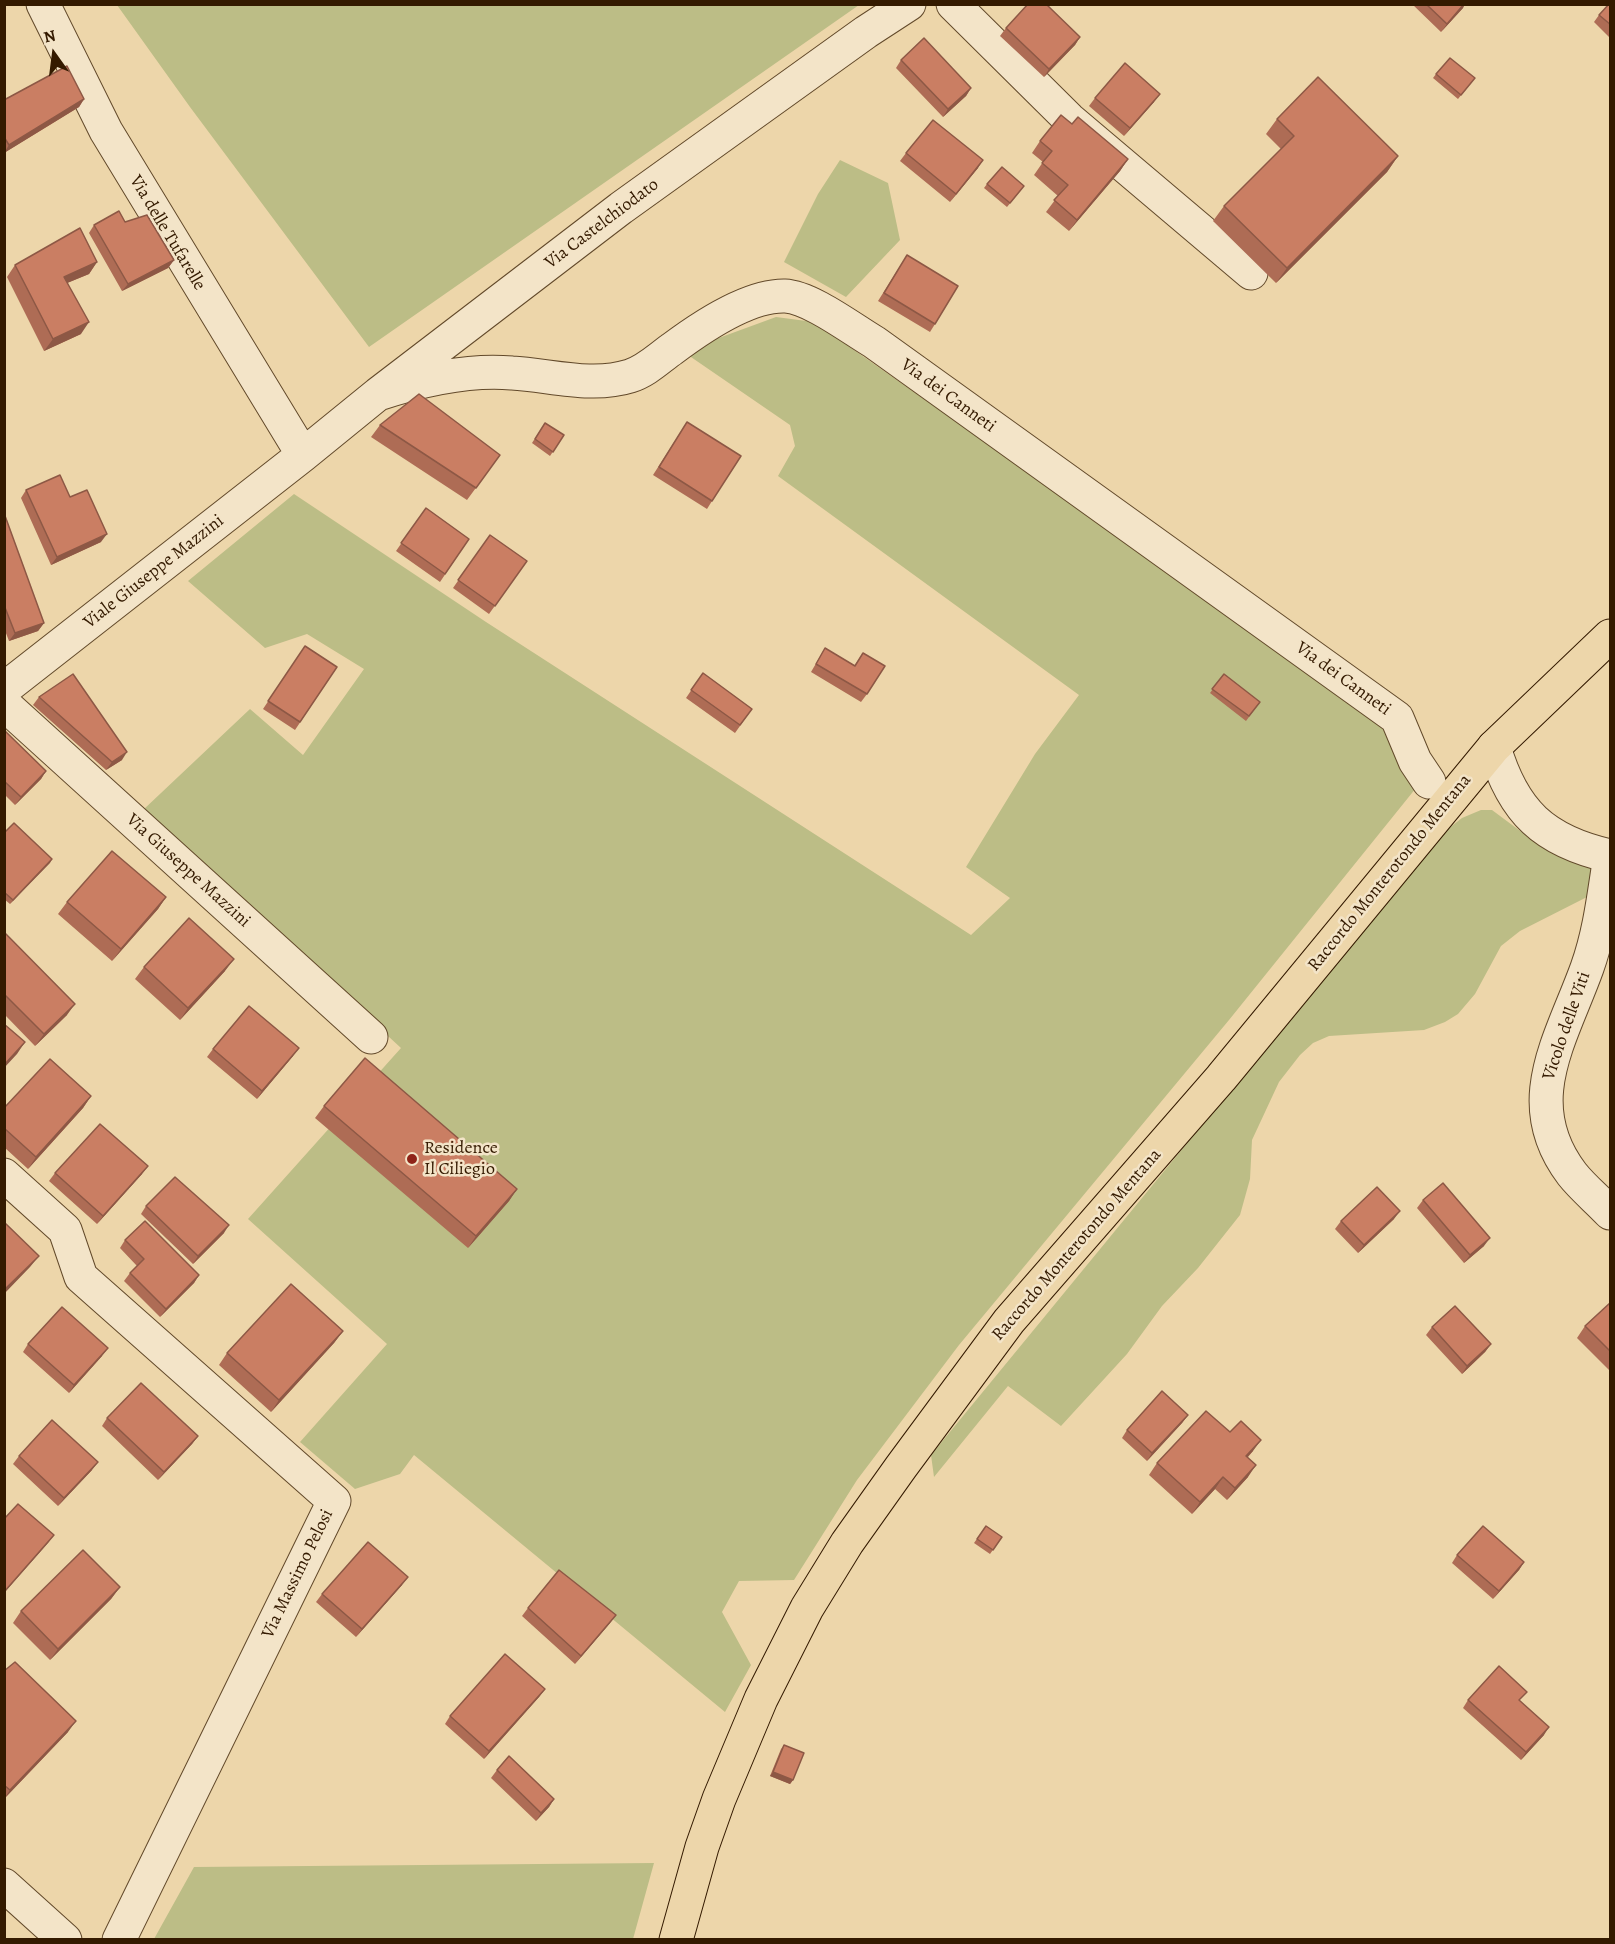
<!DOCTYPE html>
<style>
body{margin:0}
#map{position:relative;width:1615px;height:1944px;overflow:hidden;background:#edd6aa;font-family:Alegreya,serif}
canvas{display:block}
.frame{position:absolute;inset:0;border:6px solid #341a00;pointer-events:none}
.north{position:absolute;left:24px;top:24px;width:60px;height:60px;-webkit-text-stroke:4px #f3e4c8;paint-order:stroke;rotate:346deg;font-size:16px;font-weight:700;line-height:24px;text-align:center;color:#341a00}
.north::after{content:'';display:block;margin:auto;width:21px;height:27px;background:#341a00;clip-path:polygon(50% 0,100% 100%,50% 72%,0 100%)}
</style>
<div id="map">
<canvas width="1615" height="1944"></canvas>
<div class="frame"></div>
<div class="north">N</div>
</div>
<script>
const ctx = document.querySelector('canvas').getContext('2d');
ctx.lineJoin = 'round';
function fill(path, color) {
  ctx.fillStyle = color;
  ctx.fill(path, 'evenodd');
}
function stroke(path, color, width, dash) {
  ctx.strokeStyle = color;
  ctx.lineWidth = width;
  ctx.lineCap = dash ? 'butt' : 'round';
  ctx.setLineDash(dash || []);
  ctx.stroke(path);
}
function label(font, color, halo, rows, align = 'center') {
  ctx.font = font + ' Alegreya,serif';
  ctx.lineWidth = 5;
  ctx.setLineDash([]);
  ctx.textBaseline = 'middle';
  ctx.strokeStyle = halo;
  ctx.fillStyle = color;
  for (const [text, x, y, turn = 0] of rows) {
    ctx.save();
    ctx.translate(x, y);
    ctx.rotate((+turn || 0) * Math.PI / 180);
    ctx.textAlign = isNaN(turn) ? turn : align;
    if (halo) ctx.strokeText(text, 0, 0);
    ctx.fillText(text, 0, 0);
    ctx.restore();
  }
}
fill(new Path2D(`
 M117,5H859L369,347L190,107Z
 M840,160L888,183L900,240L846,297L784,262L818,194Z
 M776,317L814,322L1394,728L1416,788L1229,1020L959,1345L857,1480L794,1580L739,1581L722,1612L751,1665L725,1712L414,1455L400,1474L355,1489L300,1442L387,1344L248,1219L401,1048L143,810L250,709L303,755L364,669L307,634L265,648L188,581L294,494L486,622L971,935L1010,898L966,867L1035,754L1079,695L778,476L795,446L790,425L688,355L716,339Z
 M1481,810H1492L1535,842L1575,854L1591,867L1595,876L1587,897L1520,931L1501,946L1475,994L1458,1014L1445,1022L1424,1030L1329,1036L1313,1043L1300,1055L1279,1082L1252,1140L1250,1179L1240,1215L1198,1268L1162,1306L1127,1354L1061,1426L1008,1386L934,1477L931,1455L1440,835L1462,818Z
 M654,1863L633,1939H154L194,1867Z`), '#bcbd86');
const minor = new Path2D(`
 M43,4L106,131L303,455
 M953,4L1069,119L1251,273
 M378,394C421,380 467,369 512,373C550,375 592,388 630,376C646,371 658,359 672,349C700,328 748,295 785,296C810,297 852,329 874,342L1397,718L1415,761L1429,782
 M4,689L303,455L378,394L621,208L866,32L909,4
 M4,704L371,1037
 M1494,747C1513,812 1544,841 1610,856
 M1610,856C1604,894 1600,932 1587,968C1561,1040 1518,1103 1572,1174C1583,1188 1598,1200 1610,1213
 M4,1175L65,1230L81,1277L334,1501L119,1940
 M4,1885L65,1940`);
const major = new Path2D(`
 M676,1940L702,1847L719,1799L761,1699L807,1608L847,1543L901,1467L1009,1321L1221,1078L1494,747L1610,636`);
stroke(minor, '#62492a', 35);
stroke(major, '#341a00', 35);
stroke(minor, '#f3e4c8', 33);
stroke(major, '#edd6aa', 33);
fill(new Path2D(`
 M1412,4H1464L1463,8L1441,32Z
 M1611,4V39L1594,22L1599,15Z
 M1006,28L1080,37L1075,45L1044,77L1000,36Z
 M901,60L971,88L966,96L943,117L896,68Z
 M1436,74L1475,78L1458,99L1433,78Z
 M1095,98L1154,102L1124,136L1089,106Z
 M84,99L79,107L4,153V100Z
 M1277,119L1398,156L1387,172L1276,283L1213,221L1224,206L1281,149L1266,134Z
 M1072,124L1128,159L1120,171L1069,231L1046,212L1058,196L1034,175L1043,162L1032,153L1040,141Z
 M906,153L978,168L950,202L900,161Z
 M987,184L1021,190L1007,207L984,188Z
 M125,222L174,260L168,268L122,291L89,233L94,225Z
 M907,255L935,324L930,332L878,301Z
 M97,262L89,274L67,283L81,334L44,351L7,277L15,265Z
 M687,422L712,501L707,509L653,475Z
 M545,423L564,435L550,456L532,443Z
 M380,425L500,455L467,500L371,437Z
 M26,490L101,542L51,565L21,498Z
 M426,508L469,539L440,582L396,551Z
 M4,513L44,623L38,631L9,641L4,628Z
 M490,535L527,561L489,614L453,588Z
 M305,646L337,667L295,730L263,709Z
 M825,648L854,666L863,653L867,694L861,702L811,672Z
 M703,673L752,709L735,733L686,698Z
 M1224,674L1260,702L1246,721L1210,693Z
 M39,697L122,760L106,770L33,705Z
 M4,730L46,771L41,779L15,805L4,794Z
 M4,833L52,859L10,904L4,899Z
 M166,897L158,909L112,961L58,914L67,902Z
 M4,932L67,1015L35,1046L4,1014Z
 M144,967L225,971L180,1020L135,979Z
 M213,1049L293,1056L257,1099L207,1057Z
 M91,1096L83,1108L28,1169L4,1147V1108Z
 M324,1106L517,1189L509,1201L468,1248L315,1118Z
 M55,1173L142,1174L97,1224L49,1181Z
 M1423,1200L1484,1246L1464,1263L1417,1208Z
 M146,1206L224,1233L193,1264L141,1214Z
 M1394,1219L1358,1253L1335,1229L1341,1221Z
 M125,1240L199,1275L194,1283L160,1317L124,1281L130,1273L137,1266L120,1248Z
 M1611,1302V1372L1577,1338L1585,1326Z
 M1432,1327L1491,1344L1485,1352L1462,1374L1426,1335Z
 M343,1331L334,1343L271,1412L219,1365L227,1353Z
 M28,1344L102,1356L69,1393L23,1352Z
 M1188,1415L1182,1423L1147,1461L1122,1438L1127,1430Z
 M107,1418L198,1436L192,1444L158,1480L102,1426Z
 M1230,1432L1253,1451L1248,1457V1477L1227,1500L1215,1489L1192,1514L1149,1475L1157,1463Z
 M19,1456L92,1470L58,1506L13,1464Z
 M986,1526L1002,1537L990,1554L974,1543Z
 M1457,1555L1524,1562L1519,1570L1493,1599L1452,1563Z
 M402,1585L356,1637L316,1602L322,1594Z
 M120,1587L111,1599L50,1660L13,1623L21,1611Z
 M528,1608L610,1623L575,1664L522,1616Z
 M4,1671L68,1732L4,1799Z
 M545,1689L539,1697L484,1759L445,1724L450,1716Z
 M1468,1700L1544,1735L1521,1760L1463,1708Z
 M784,1745L793,1780L790,1784L770,1776L781,1749Z
 M497,1770L554,1799L549,1807L536,1821L491,1778Z`), '#ae6c55');
fill(new Path2D(`
 M1464,4H1465L1463,8L1441,32L1447,24Z
 M1080,37L1075,45L1044,77L1049,69Z
 M971,88L966,96L943,117L948,109Z
 M1160,94L1154,102L1124,136L1130,128Z
 M84,99L79,107L4,153L9,145Z
 M1398,156L1387,172L1276,283L1287,268Z
 M1128,159L1120,171L1069,231L1077,220Z
 M983,160L978,168L950,202L956,194Z
 M174,260L168,268L122,291L128,284Z
 M97,262L89,274L55,288L64,277Z
 M89,322L81,334L44,351L53,339Z
 M107,534L101,542L51,565L57,557Z
 M44,623L38,631L9,641L15,633Z
 M127,752L122,760L106,770L112,762Z
 M46,771L41,779L15,805L21,797Z
 M52,859L50,863L10,904L13,900Z
 M166,897L158,909L112,961L121,949Z
 M234,959L225,971L180,1020L188,1008Z
 M75,1004L67,1015L35,1046L44,1034Z
 M25,1042L17,1054L4,1068V1065Z
 M299,1048L293,1056L257,1099L262,1091Z
 M91,1096L83,1108L28,1169L36,1157Z
 M148,1166L142,1174L97,1224L103,1216Z
 M517,1189L509,1201L468,1248L476,1236Z
 M1400,1211L1394,1219L1358,1253L1364,1245Z
 M229,1225L224,1233L193,1264L198,1256Z
 M1490,1238L1484,1246L1464,1263L1470,1255Z
 M39,1256L30,1267L4,1294V1290Z
 M199,1275L194,1283L160,1317L166,1309Z
 M343,1331L334,1343L271,1412L279,1400Z
 M1491,1344L1485,1352L1462,1374L1467,1366Z
 M108,1348L102,1356L69,1393L74,1385Z
 M1188,1415L1182,1423L1147,1461L1152,1453Z
 M198,1436L192,1444L158,1480L164,1472Z
 M1261,1440L1253,1451L1238,1467L1246,1456Z
 M98,1462L92,1470L58,1506L64,1498Z
 M1256,1465L1248,1477L1227,1500L1235,1488Z
 M1223,1477L1215,1489L1192,1514L1200,1502Z
 M54,1535L48,1543L4,1593V1592Z
 M1524,1562L1519,1570L1493,1599L1499,1591Z
 M408,1577L402,1585L356,1637L362,1629Z
 M120,1587L111,1599L50,1660L58,1649Z
 M616,1615L610,1623L575,1664L581,1656Z
 M545,1689L539,1697L484,1759L489,1751Z
 M76,1721L68,1732L4,1799L10,1790Z
 M1549,1727L1544,1735L1521,1760L1526,1752Z
 M773,1772L793,1780L790,1784L770,1776Z
 M554,1799L549,1807L536,1821L541,1813Z`), '#8d5845');
const building = new Path2D(`
 M1028,4H1046L1080,37L1049,69L1006,28Z
 M1426,4H1464L1447,24Z
 M1609,4H1611V25L1599,15Z
 M924,38L971,88L948,109L901,60Z
 M1450,58L1475,78L1461,95L1436,74Z
 M1125,63L1160,94L1130,128L1095,98Z
 M67,66L84,99L9,145L4,137V100Z
 M1318,77L1398,156L1287,268L1224,206L1294,136L1277,119Z
 M1061,115L1072,124L1078,117L1128,159L1077,220L1054,200L1068,185L1042,163L1052,151L1040,141Z
 M933,120L983,160L956,194L906,153Z
 M1002,167L1024,186L1010,203L987,184Z
 M119,211L125,222L147,215L174,260L128,284L94,225Z
 M80,228L97,262L64,277L89,322L53,339L15,265Z
 M907,255L958,286L935,324L884,293Z
 M419,394L500,455L476,488L380,425Z
 M687,422L741,456L712,501L659,467Z
 M545,423L564,435L553,452L535,439Z
 M60,475L70,497L87,490L107,534L57,557L26,490Z
 M426,508L469,539L445,574L401,543Z
 M4,513L44,623L15,633L4,605Z
 M490,535L527,561L495,606L458,580Z
 M305,646L337,667L300,722L268,701Z
 M825,648L855,666L863,653L885,666L867,694L816,664Z
 M703,673L752,709L740,725L691,690Z
 M73,674L127,752L112,762L39,697Z
 M1224,674L1260,702L1249,716L1212,689Z
 M4,730L46,771L21,797L4,781Z
 M14,823L52,859L13,900L4,892V833Z
 M112,851L166,897L121,949L67,902Z
 M189,918L234,959L188,1008L144,967Z
 M4,932L75,1004L44,1034L4,994Z
 M249,1006L299,1048L262,1091L213,1049Z
 M4,1024L25,1042L4,1065Z
 M365,1058L517,1189L476,1236L324,1106Z
 M50,1059L91,1096L36,1157L4,1128V1108Z
 M100,1124L148,1166L103,1216L55,1173Z
 M175,1177L229,1225L198,1256L146,1206Z
 M1443,1183L1490,1238L1470,1255L1423,1200Z
 M1377,1187L1400,1211L1364,1245L1341,1221Z
 M145,1221L199,1275L166,1309L130,1273L144,1259L125,1240Z
 M4,1222L39,1256L4,1290Z
 M291,1284L343,1331L279,1400L227,1353Z
 M1611,1302V1352L1585,1326Z
 M1455,1306L1491,1344L1467,1366L1432,1327Z
 M62,1307L108,1348L74,1385L28,1344Z
 M141,1383L198,1436L164,1472L107,1418Z
 M1162,1391L1188,1415L1152,1453L1127,1430Z
 M1206,1411L1230,1432L1241,1421L1261,1440L1246,1456L1256,1465L1235,1488L1223,1477L1200,1502L1157,1463Z
 M52,1420L98,1462L64,1498L19,1456Z
 M18,1504L54,1535L4,1592V1519Z
 M986,1526L1002,1537L993,1550L977,1539Z
 M1483,1526L1524,1562L1499,1591L1457,1555Z
 M368,1542L408,1577L362,1629L322,1594Z
 M83,1550L120,1587L58,1649L21,1611Z
 M559,1570L616,1615L581,1656L528,1608Z
 M505,1654L545,1689L489,1751L450,1716Z
 M15,1662L76,1721L10,1790L4,1785V1671Z
 M1499,1666L1527,1692L1519,1700L1549,1727L1526,1752L1468,1700Z
 M784,1745L804,1753L793,1780L773,1772Z
 M509,1756L554,1799L541,1813L497,1770Z`);
fill(building, '#ca7e63');
stroke(building, '#8d5845', 1.5);
for (const [x, y, r, color] of [
 [412,1159,6,"#8f2418"]
]) {
  const dot = new Path2D();
  dot.arc(x, y, r, 0, 2 * Math.PI);
  ctx.fillStyle = color;
  ctx.fill(dot);
  stroke(dot, '#f3e4c8', 2);
}
label('18px', '#341a00', '#f3e4c8', [
 ["Via Castelchiodato",602,224,-37],
 ["Via delle Tufarelle",167,233,59],
 ["Via dei Canneti",948,396,36],
 ["Viale Giuseppe Mazzini",154,572,-38],
 ["Via dei Canneti",1343,679,36],
 ["Via Giuseppe Mazzini",188,871,42],
 ["Raccordo Monterotondo Mentana",1390,873,-51],
 ["Vicolo delle Viti",1567,1026,-71],
 ["Raccordo Monterotondo Mentana",1077,1245,-49],
 ["Via Massimo Pelosi",298,1574,-64]
]);
label('18px', '#341a00', '#f3e4c8', [
 ["Residence",424,1149],
 ["Il Ciliegio",424,1170]
], 'left');
</script>
